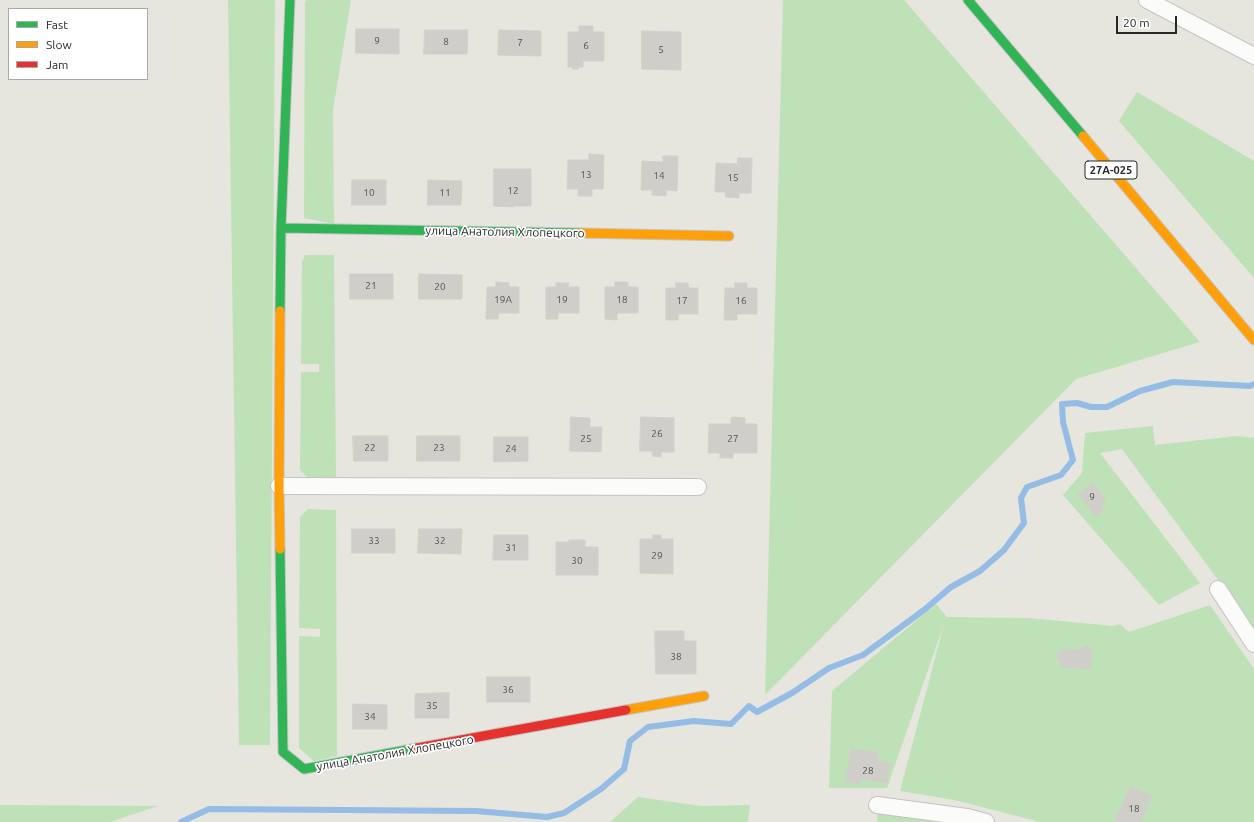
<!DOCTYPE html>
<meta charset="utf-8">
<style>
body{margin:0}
#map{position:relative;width:1254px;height:822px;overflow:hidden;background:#e6e5de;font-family:Ubuntu,sans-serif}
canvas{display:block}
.legend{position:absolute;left:8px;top:8px;width:140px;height:72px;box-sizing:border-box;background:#fff;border:1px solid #a9a9a9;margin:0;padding:5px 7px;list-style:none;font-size:12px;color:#282828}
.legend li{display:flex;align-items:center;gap:8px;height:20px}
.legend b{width:20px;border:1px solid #a9a9a9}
.scale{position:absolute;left:1116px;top:16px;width:61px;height:18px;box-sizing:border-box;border:2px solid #282828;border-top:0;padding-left:5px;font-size:12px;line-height:14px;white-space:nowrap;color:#282828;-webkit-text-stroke:3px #fff;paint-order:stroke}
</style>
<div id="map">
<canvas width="1254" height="822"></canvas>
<ul class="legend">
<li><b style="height:5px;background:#30b455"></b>Fast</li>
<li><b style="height:5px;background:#ff9f0a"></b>Slow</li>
<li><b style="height:5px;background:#e5322d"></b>Jam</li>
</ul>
<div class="scale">20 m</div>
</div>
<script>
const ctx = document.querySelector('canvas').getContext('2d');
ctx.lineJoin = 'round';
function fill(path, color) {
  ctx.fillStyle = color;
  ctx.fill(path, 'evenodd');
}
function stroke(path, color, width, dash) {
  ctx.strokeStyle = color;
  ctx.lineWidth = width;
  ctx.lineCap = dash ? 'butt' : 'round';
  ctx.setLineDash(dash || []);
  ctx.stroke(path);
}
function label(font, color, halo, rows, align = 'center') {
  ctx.font = font + ' Ubuntu,sans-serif';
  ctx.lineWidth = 3.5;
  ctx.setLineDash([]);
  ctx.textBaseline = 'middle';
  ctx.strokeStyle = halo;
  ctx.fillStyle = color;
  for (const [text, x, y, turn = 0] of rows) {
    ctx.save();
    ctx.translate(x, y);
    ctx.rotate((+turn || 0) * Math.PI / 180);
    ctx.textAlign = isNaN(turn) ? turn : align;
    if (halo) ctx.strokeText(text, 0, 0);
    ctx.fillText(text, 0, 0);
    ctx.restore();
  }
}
fill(new Path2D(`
 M228,0H275L270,745H239Z
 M307,0H351L333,110L334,224L304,218L305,2Z
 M783,0H904L1200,342L1076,379L765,695Z
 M1137,92L1254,161V278L1119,121Z
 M305,255H334L336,479H309L300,470L301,372H319V364H301L302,262Z
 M1153,426L1155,445L1237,436L1254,438V629L1122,449L1100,453L1200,583L1159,605L1063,495L1082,473L1085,433Z
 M308,509L336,510L337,756L314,761L299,748V636L320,637V629L299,628L300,517Z
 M936,604L947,617L1028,618L1114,626L1120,624L1129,632L1210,605L1254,669V822H1040L955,800L900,791L944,624L887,788H829L832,691Z
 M638,797L701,806L750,805L748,822H610Z
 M0,805L158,806L110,822H0Z
 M878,810L947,822H877Z`), '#bfe1b8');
stroke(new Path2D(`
 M181,822L209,809L476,811L547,817L564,813L601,789L624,769L630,741L648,727L694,721L731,724L749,706L757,712L792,693L829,668L863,655L924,610L951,587L980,571L1004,550L1024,523L1021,498L1027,487L1061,475L1073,460L1063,422L1062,404L1077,403L1091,407H1107L1140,391L1173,382L1250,386L1254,384`), '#94bce4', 6);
const building = new Path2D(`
 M579,26H593V32H604V61H583V67H578V69H572L573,67H568V32H579Z
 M356,29H399V54L356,53Z
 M425,30H468L467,54H424Z
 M499,30L541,31V56L498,55Z
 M642,31L681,32V70L642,69Z
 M589,154L604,155L603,189H592V196H578V189H567L568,160H589Z
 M663,156H678L677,191L666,190V196L652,195V190H641L642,161L663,162Z
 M738,158H752L751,193H739V198L725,197L726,192H715L716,163L737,164Z
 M494,169H531V206H514V207L494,206Z
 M352,180H386V205H352Z
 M428,180L462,181L461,205H428Z
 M350,274H393V299H350Z
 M419,274L462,275V299H419Z
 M496,282L509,283V287H519V313H499L498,319H486L487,287H496Z
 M615,282H628V287H638V313H617V320L605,319V287H615Z
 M556,283H569L568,287H579V313H558V319H546V287H556Z
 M676,283H688L689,288H698V314H678V320H666V288H676Z
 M735,283H747V288H757V314H737V320H724L725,288H735Z
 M571,417L590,418V427H602L601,452L570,451Z
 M641,417L674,418V452H661V457L652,456L653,451H640Z
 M734,417L745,418V424H757V453H733V458H720V453H708L709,424H731V418Z
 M353,436H388V461H354Z
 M417,436H460V461H417Z
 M494,437H528V461L494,462Z
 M1093,483L1106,500L1101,504L1105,509L1095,516L1078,494Z
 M352,529H395V553H352Z
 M419,529H462L461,554L418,553Z
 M494,535H528V560H493Z
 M653,535H661V539H673V574L640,573V539H653Z
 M569,540H585V547H598V575H556V542H569Z
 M655,631H684V641H696V674H656Z
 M1084,646H1089L1092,651L1091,669L1060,667V661L1057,658V653L1061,651V649L1081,650Z
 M487,677H530V702H487Z
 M449,693V718H415V694Z
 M353,704L387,705V729H353Z
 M851,749L878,752L876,761L890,763L887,783L861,779L860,784L846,782Z
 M1131,786L1152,796L1141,822H1115Z`);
fill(building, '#cfcec9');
stroke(building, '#d1d0ca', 1);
const street = new Path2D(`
 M1147,0L1254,56
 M279,486L698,487
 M1218,589L1254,644
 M877,805L967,817L986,822`);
const fast = new Path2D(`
 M968,0L1083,136
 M281,228L578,233
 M280,311L281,228L290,0
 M280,549L283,752L304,769L417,748`);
const slow = new Path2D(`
 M1083,136L1254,340
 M578,233L729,236
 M280,549L279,486L280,311
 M626,710L704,696`);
const jam = new Path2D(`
 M417,748L626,710`);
stroke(street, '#c4c3c3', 18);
stroke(fast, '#c4c3c3', 11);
stroke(slow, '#c4c3c3', 11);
stroke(jam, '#c4c3c3', 11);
stroke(street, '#fbfbfa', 16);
stroke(fast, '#30b455', 9);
stroke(slow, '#ff9f0a', 9);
stroke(jam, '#e5322d', 9);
label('10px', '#525251', null, [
 ["9",377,41],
 ["8",446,42],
 ["7",520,43],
 ["6",586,46],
 ["5",661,50],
 ["13",586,175],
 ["14",659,176],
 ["15",733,178],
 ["12",513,191],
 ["10",369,193],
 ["11",445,193],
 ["21",371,286],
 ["20",440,287],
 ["19А",503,300],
 ["19",562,300],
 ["18",622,300],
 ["17",682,301],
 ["16",741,301],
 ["26",657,434],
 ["25",586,439],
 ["27",733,439],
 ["22",370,448],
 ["23",439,448],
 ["24",511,449],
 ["9",1092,497],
 ["33",374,541],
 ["32",440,541],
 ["31",511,548],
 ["29",657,556],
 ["30",577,561],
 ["38",676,657],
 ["36",508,690],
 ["35",432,706],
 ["34",370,717],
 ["28",868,771],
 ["18",1134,809]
]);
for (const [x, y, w] of [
 [1111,170,52]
]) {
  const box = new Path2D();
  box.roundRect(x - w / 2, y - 9, w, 18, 3);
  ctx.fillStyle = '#fff';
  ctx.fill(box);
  stroke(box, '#282828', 1);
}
label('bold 11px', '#282828', null, [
 ["27А-025",1111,170]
]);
label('12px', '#282828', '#fff', [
 ["улица Анатолия Хлопецкого",505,232,1],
 ["улица Анатолия Хлопецкого",395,753,-10]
]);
</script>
